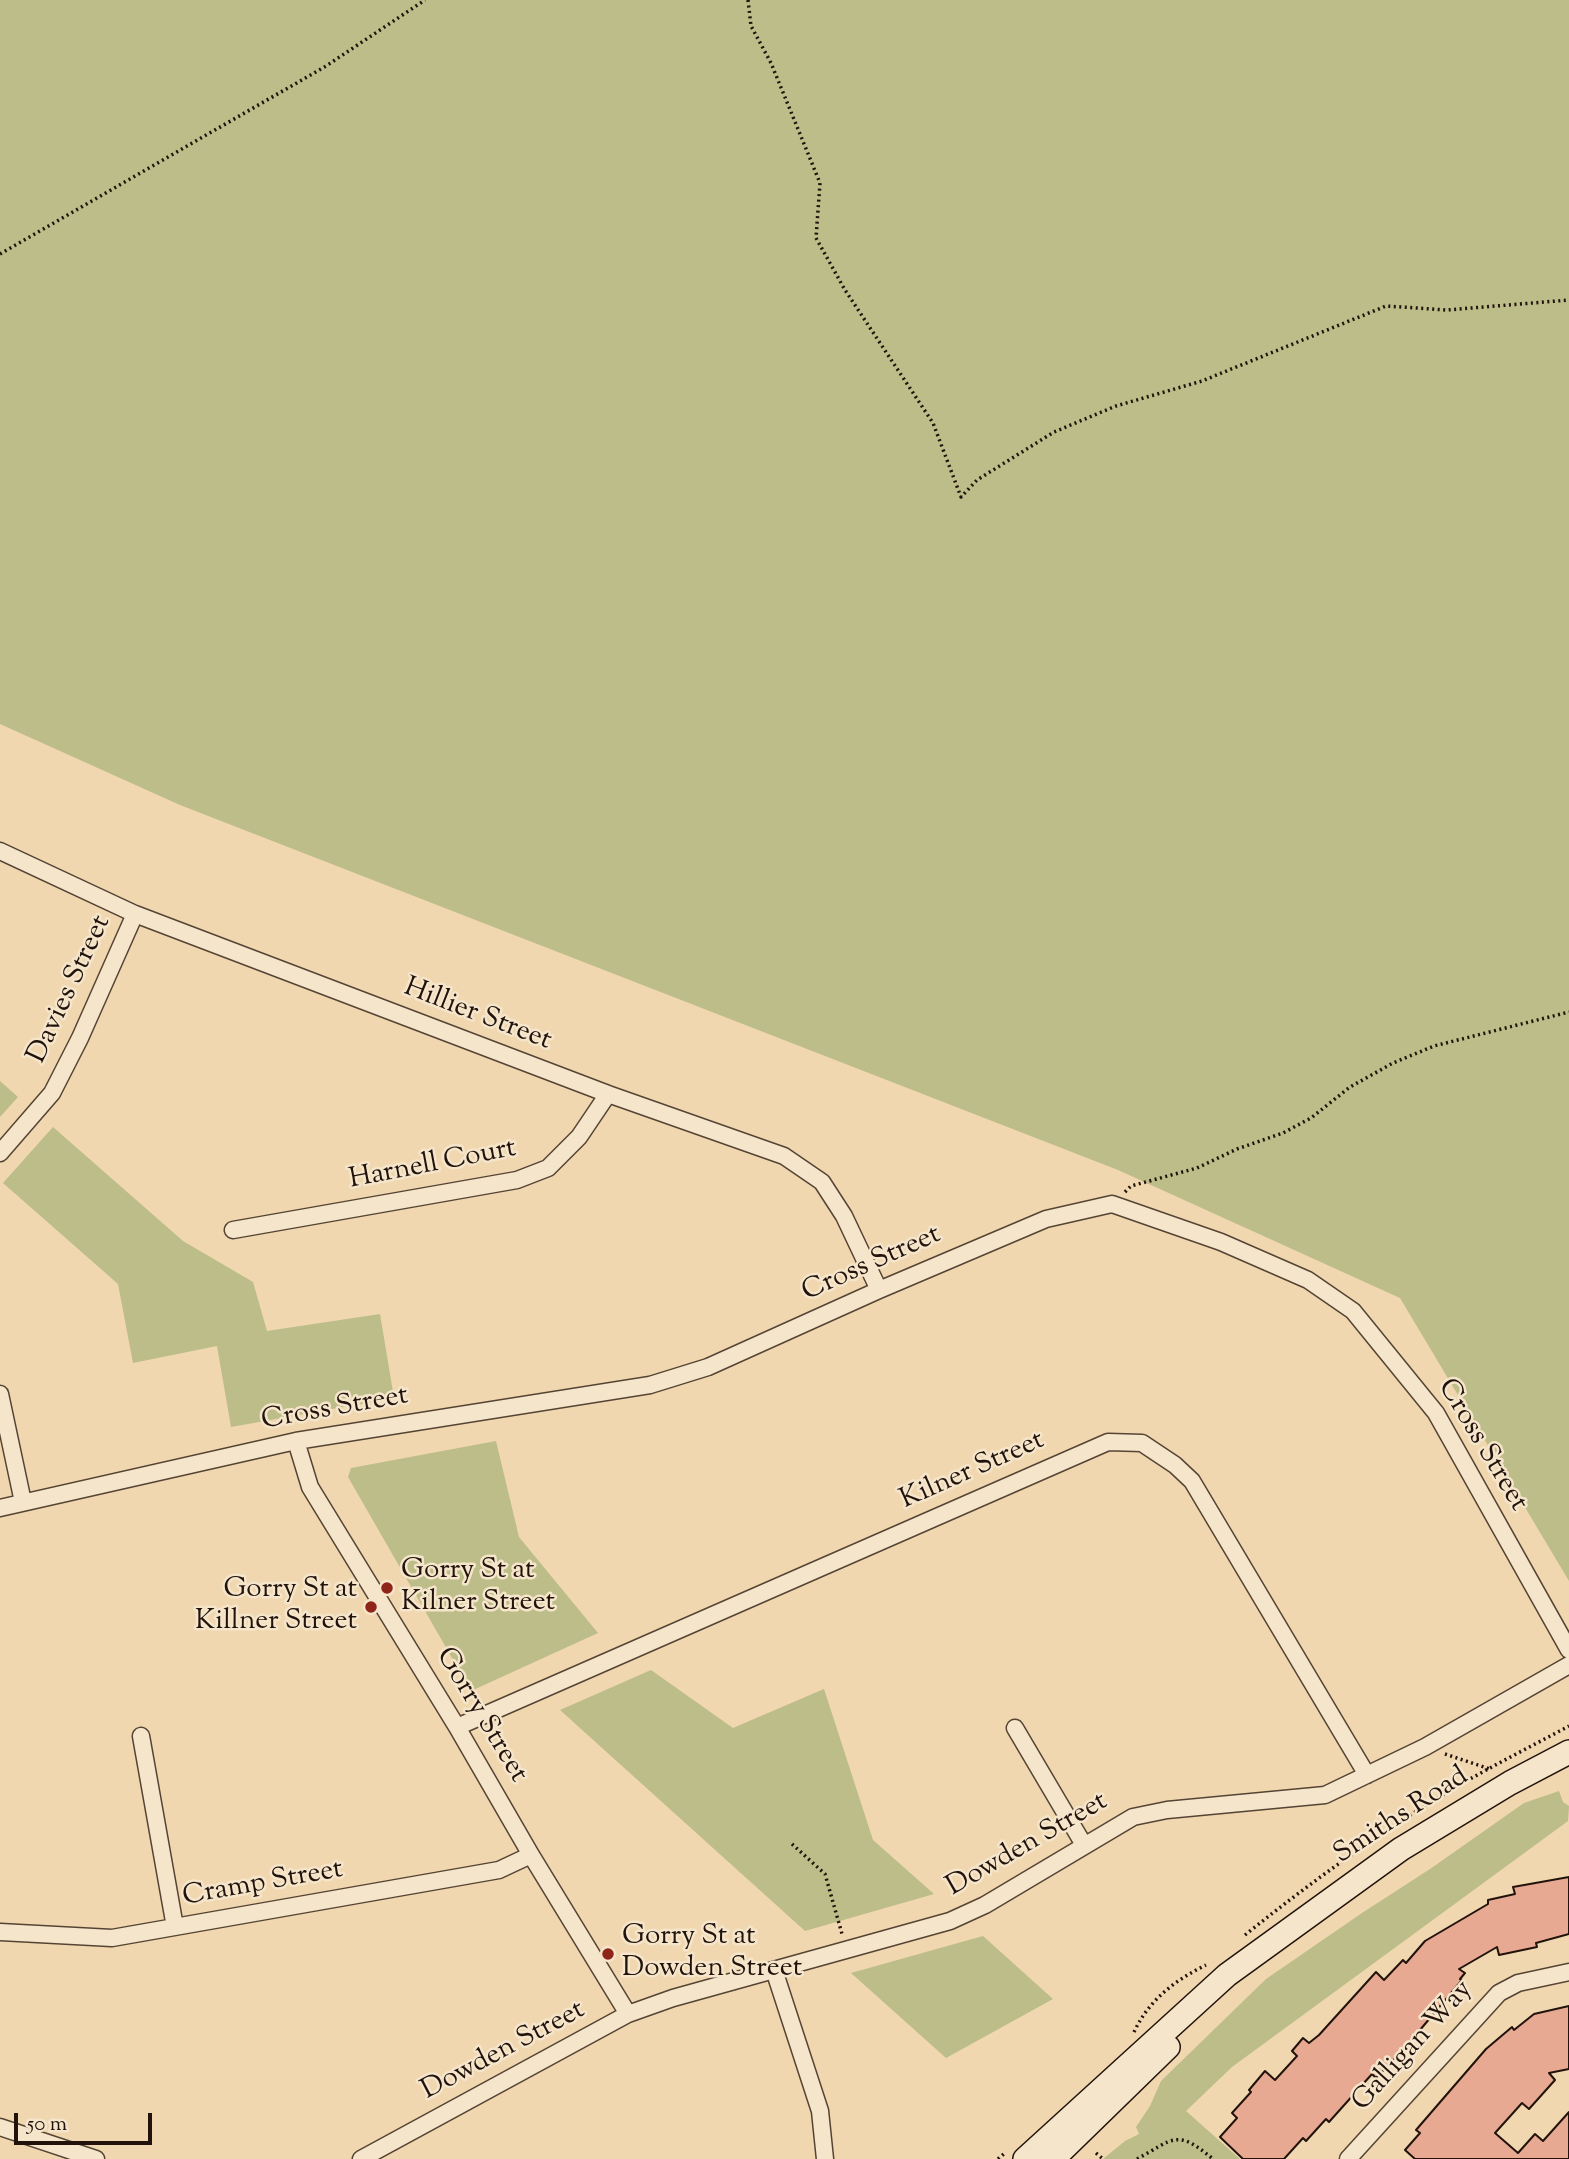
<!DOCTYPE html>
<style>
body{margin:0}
#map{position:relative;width:1569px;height:2159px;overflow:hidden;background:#f0d7af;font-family:"Sorts Mill Goudy",serif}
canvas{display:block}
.scale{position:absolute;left:14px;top:2113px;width:138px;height:32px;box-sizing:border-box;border:4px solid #21130b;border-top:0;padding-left:9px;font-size:21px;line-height:24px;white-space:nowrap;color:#21130b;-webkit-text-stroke:5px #f5e5cb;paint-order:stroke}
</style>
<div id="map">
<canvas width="1569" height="2159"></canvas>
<div class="scale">50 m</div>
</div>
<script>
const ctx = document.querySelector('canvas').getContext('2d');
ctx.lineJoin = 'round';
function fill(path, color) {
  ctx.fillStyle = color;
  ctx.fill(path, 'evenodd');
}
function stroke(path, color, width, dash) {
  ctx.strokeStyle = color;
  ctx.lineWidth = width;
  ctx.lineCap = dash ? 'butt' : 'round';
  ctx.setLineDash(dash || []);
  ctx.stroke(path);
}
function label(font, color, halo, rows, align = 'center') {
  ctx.font = font + ' "Sorts Mill Goudy",serif';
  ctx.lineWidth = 5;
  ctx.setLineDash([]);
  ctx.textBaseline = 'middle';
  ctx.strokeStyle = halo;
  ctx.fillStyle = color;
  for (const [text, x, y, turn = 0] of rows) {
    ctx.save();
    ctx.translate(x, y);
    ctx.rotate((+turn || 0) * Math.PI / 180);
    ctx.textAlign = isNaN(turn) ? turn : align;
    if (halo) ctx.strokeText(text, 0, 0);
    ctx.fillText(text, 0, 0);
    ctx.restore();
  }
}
fill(new Path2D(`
 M0,0H1569V1581L1400,1298L1118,1170L180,805L0,724Z
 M0,1081L18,1097L0,1117Z
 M53,1127L183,1241L253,1282L267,1331L380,1314L394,1398L231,1427L217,1346L133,1363L118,1284L3,1183Z
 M496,1441L519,1537L598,1633L471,1691L348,1477L351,1468Z
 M651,1670L733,1728L824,1689L873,1840L934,1894L805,1931L560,1710Z
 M1559,1791L1563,1802L1569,1806L1568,1821L1232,2067L1186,2111L1240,2159H1103L1125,2141L1139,2134L1136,2127L1150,2106L1161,2081L1266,1979L1362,1913L1430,1869L1524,1803Z
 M983,1936L1053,1999L946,2058L851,1973Z`), '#bcbd88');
const building = new Path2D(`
 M1569,1877V1934L1536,1943L1537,1947L1499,1955L1497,1947L1459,1969L1465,1973L1460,1979L1462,1980L1404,2049L1376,2078L1372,2074L1329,2122L1326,2119L1306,2141L1303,2138L1284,2159H1243L1220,2137L1237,2118L1232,2113L1251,2092L1249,2090L1265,2071L1275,2080L1297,2056L1292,2051L1303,2038L1309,2043L1319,2035L1376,1972L1384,1980L1403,1960L1406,1963L1425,1941L1488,1904V1900L1515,1894L1513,1887Z
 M1569,2006V2069L1549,2073L1555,2080L1529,2109L1522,2103L1495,2133L1518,2153L1535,2134L1543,2141L1569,2112V2159H1415L1405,2150L1420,2133L1416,2130L1486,2049L1512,2027L1514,2030L1534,2014Z`);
fill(building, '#e7a991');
stroke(building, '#21130b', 2);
const street = new Path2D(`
 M0,851L135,914L608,1094L784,1156L822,1182L844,1216L879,1290
 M0,1153L52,1093L80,1038L135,914
 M233,1230L517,1180L548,1168L579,1137L608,1094
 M0,1394L23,1502
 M296,1441L310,1487L457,1727L531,1855L628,2014
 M0,1508L296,1441L650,1385L708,1367L879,1290L1046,1219L1112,1204L1221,1242L1308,1280L1353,1311L1436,1413L1569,1650
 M457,1727L1108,1442L1142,1443L1175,1465L1192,1481L1367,1775
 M1015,1728L1084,1845
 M141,1736L175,1927
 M0,1932L112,1938L499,1870L531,1855
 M774,1970L820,2111L825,2159
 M0,2127L96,2159
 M361,2159L628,2014L673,1998L950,1921L985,1905L1133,1817L1167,1810L1325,1795L1425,1747L1569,1665
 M1348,2159L1499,1993L1518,1983L1569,1972`);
const secondary = new Path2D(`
 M1025,2159L1227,1975L1401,1849L1510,1783L1569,1752
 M1053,2159L1168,2047`);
stroke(street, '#554434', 19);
stroke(secondary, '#21130b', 26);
stroke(new Path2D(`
 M748,0L751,26L771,63L820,183L816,238L845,290L933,423L961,497L977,480L1054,432L1116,406L1202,381L1386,306L1447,310L1569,300
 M0,254L326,66L425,0
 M1125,1192L1131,1186L1197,1168L1237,1149L1283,1133L1311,1118L1350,1087L1393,1063L1434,1046L1569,1012
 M1445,1754L1490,1769
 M792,1844L825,1874L842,1934
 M1245,1935C1311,1882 1379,1833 1451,1790C1490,1767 1530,1747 1569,1726
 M1134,2032C1149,2000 1175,1980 1206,1965
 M1096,2153L1103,2159
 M998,2159L1006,2152
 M1137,2159C1174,2139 1176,2128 1213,2159`), '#21130b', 3.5, [2, 3.5]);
stroke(street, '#f5e5cb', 16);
stroke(secondary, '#f5e5cb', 23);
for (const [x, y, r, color] of [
 [387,1588,7,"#8f2418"],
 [371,1607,7,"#8f2418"],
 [608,1954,7,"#8f2418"]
]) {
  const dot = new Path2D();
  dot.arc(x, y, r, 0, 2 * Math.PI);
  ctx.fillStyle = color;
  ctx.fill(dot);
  stroke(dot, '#f5e5cb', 2.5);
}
label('28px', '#21130b', '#f5e5cb', [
 ["Davies Street",71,990,-65],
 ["Hillier Street",477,1016,21],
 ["Harnell Court",433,1166,-11],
 ["Cross Street",872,1265,-24],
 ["Cross Street",335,1410,-10],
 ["Cross Street",1481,1446,59],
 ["Kilner Street",973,1472,-24],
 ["Gorry Street",480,1716,59],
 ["Smiths Road",1402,1817,-33],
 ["Dowden Street",1028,1846,-30],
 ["Cramp Street",263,1885,-10],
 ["Galligan Way",1414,2047,-48],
 ["Dowden Street",504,2052,-28]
]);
label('28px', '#21130b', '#f5e5cb', [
 ["Gorry St at",401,1572],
 ["Kilner Street",401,1604],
 ["Gorry St at",357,1591,"right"],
 ["Killner Street",357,1623,"right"],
 ["Gorry St at",622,1938],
 ["Dowden Street",622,1970]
], 'left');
</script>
